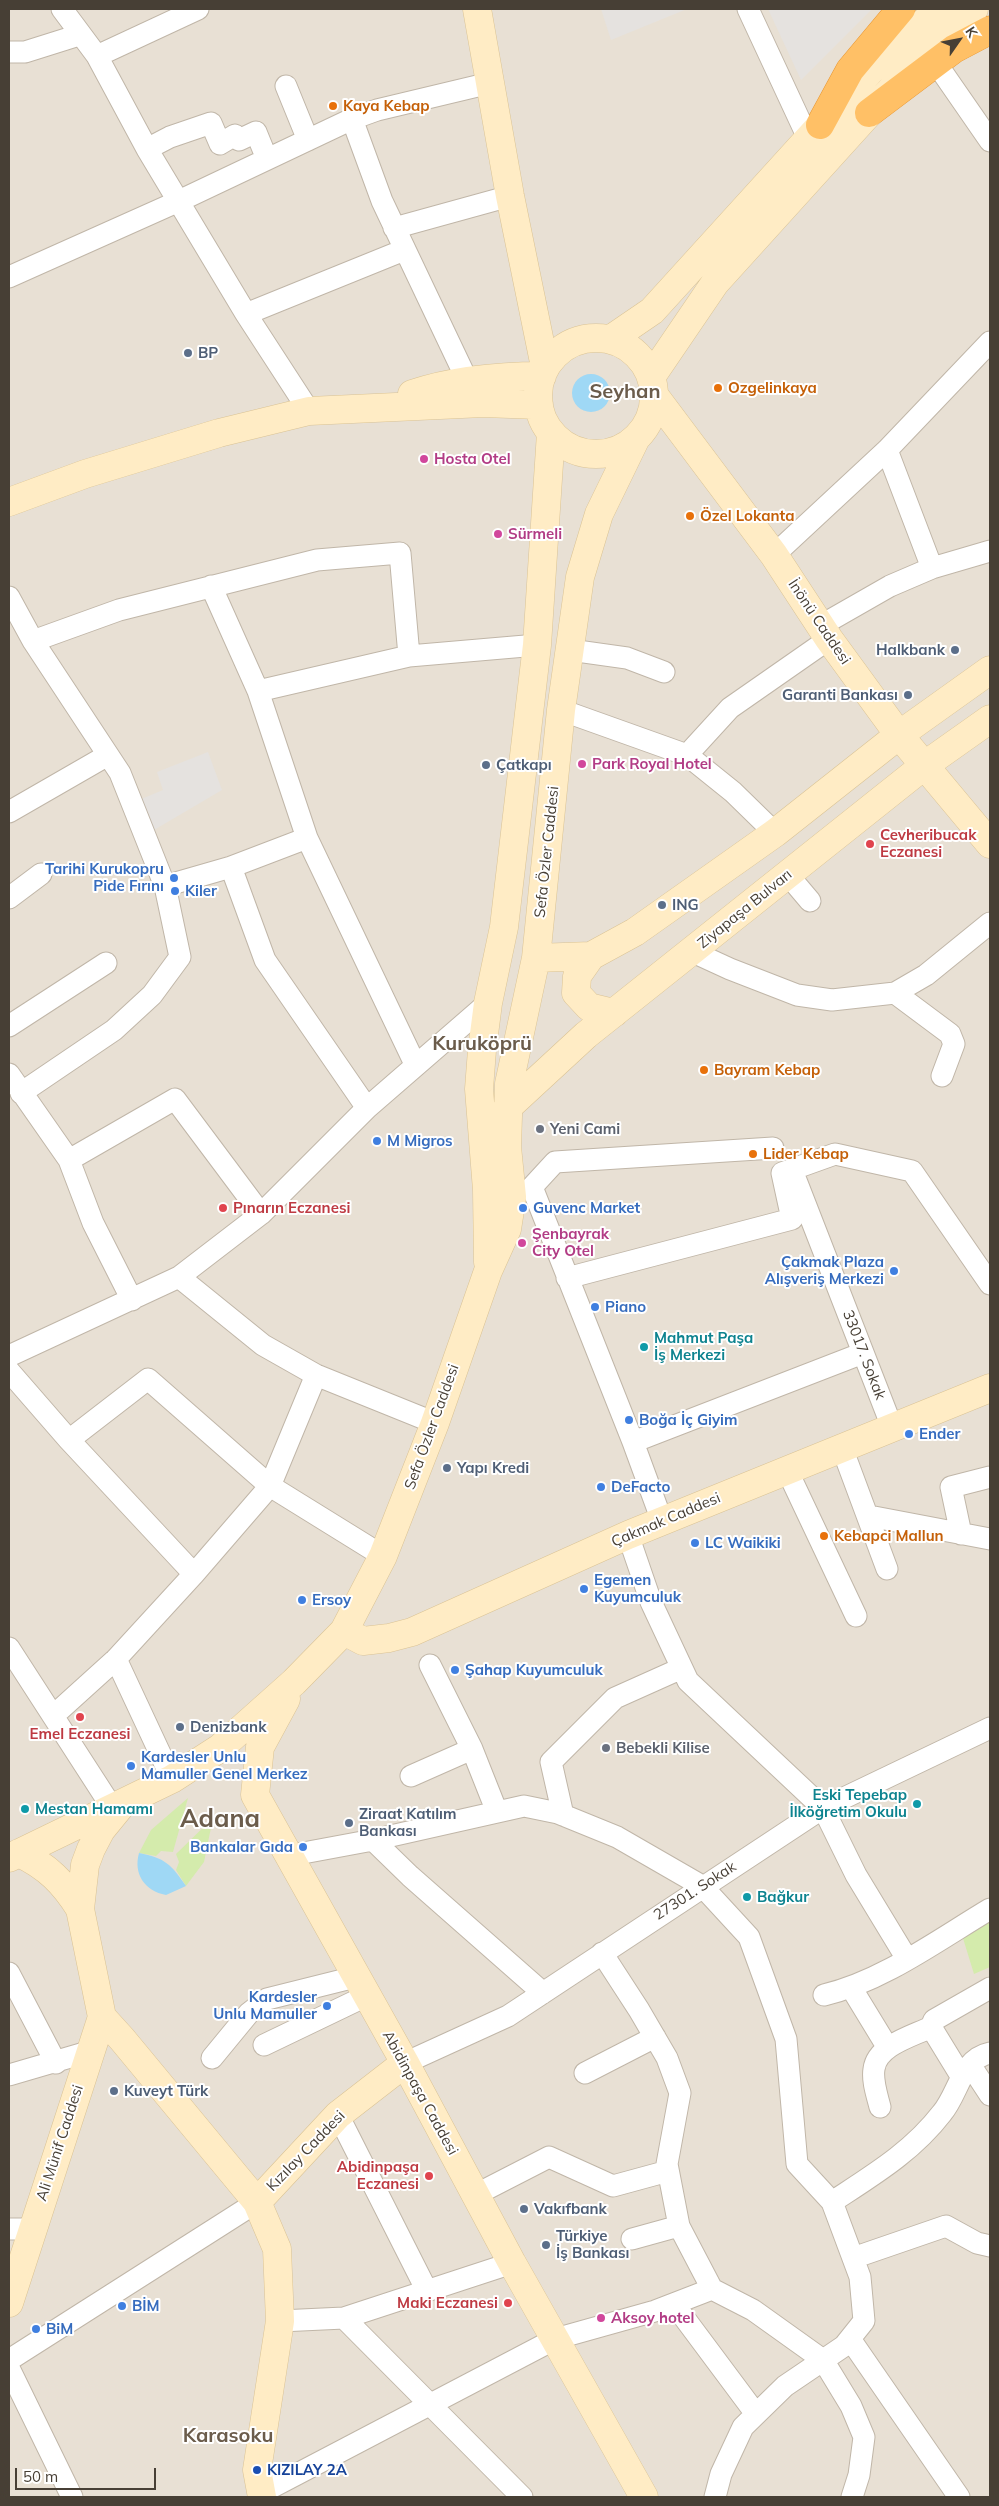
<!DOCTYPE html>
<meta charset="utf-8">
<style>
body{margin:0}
#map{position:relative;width:999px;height:2506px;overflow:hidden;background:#f4efe6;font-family:Mulish,sans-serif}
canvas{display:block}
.frame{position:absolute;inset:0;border:10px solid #473f35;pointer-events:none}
.north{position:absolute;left:934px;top:15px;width:50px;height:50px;-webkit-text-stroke:4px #fff;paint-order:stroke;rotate:57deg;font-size:14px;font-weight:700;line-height:20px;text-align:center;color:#473f35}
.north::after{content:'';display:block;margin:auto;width:18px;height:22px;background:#473f35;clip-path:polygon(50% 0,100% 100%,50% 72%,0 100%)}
.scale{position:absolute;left:15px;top:2468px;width:141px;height:22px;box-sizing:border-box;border:2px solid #473f35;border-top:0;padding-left:6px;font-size:15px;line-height:18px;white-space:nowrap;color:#473f35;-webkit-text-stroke:4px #fff;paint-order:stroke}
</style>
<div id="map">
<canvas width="999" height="2506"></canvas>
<div class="frame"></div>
<div class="north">K</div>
<div class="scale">50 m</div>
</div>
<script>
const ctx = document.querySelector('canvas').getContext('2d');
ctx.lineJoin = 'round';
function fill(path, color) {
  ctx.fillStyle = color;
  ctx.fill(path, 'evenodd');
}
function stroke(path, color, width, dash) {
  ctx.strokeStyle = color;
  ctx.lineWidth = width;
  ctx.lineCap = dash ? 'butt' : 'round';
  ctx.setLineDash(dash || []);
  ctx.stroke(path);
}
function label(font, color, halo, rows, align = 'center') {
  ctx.font = font + ' Mulish,sans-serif';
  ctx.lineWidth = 4;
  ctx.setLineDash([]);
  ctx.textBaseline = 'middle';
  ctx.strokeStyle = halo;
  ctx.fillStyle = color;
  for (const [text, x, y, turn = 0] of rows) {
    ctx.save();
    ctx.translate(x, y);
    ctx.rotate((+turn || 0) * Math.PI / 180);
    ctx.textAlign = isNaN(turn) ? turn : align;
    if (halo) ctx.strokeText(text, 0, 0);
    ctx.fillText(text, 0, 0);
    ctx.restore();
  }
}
fill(new Path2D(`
 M9,9H990V2497H9Z`), '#e8e0d4');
fill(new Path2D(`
 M188,1798L173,1852L161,1851L156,1856L139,1853L151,1830Z
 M213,1818L204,1862L186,1886L176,1870L179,1862L176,1854Z
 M989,1918L990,1967L974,1974L962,1935Z`), '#d4ebac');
fill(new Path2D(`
 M601,9H687L611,40Z
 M768,9H872L801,80Z
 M208,752L222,790L154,830L139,800L163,790L157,772Z`), '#e5e2df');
fill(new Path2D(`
 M572 393a19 19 0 1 1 38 0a19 19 0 1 1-38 0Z
 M139,1853C165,1858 171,1864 186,1886L166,1895C145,1891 133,1874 139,1853Z`), '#9fd8f5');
const street = new Path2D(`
 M62,9L97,56L147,149L246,314L309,411
 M748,9L808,138
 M9,52H25L79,35
 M97,56L198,9
 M936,63L990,141
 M286,86L308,140
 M352,119L382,201L467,380
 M147,149L170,137L211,123L220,144L235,135L239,140L256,132L267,159
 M394,228L510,196
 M9,277L179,201L352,119L377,110L490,83
 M246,314L404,250
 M887,450L932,568
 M774,555L887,450L990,342
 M211,586L258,691L307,838L415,1064
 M9,597L33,641L120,773L165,886L180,957L152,995L114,1030L21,1093
 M820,626L890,586L932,568L990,551
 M33,641L119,610L317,560L400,553L409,656
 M570,650L627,658L664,672
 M258,691L409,656L537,645
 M561,710L687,755L730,708L829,639
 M687,755L733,792L775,833
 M9,812L108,755
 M231,867L265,960L367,1108
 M788,875L810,901
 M165,886L231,867L307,838
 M9,898L41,874
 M693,952L730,969L797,995L832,1000L895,993L926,975L990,923
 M895,993L950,1034L954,1044L942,1076
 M9,1026L106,963
 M9,1074L69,1160L93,1223L132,1300
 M69,1160L175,1099L261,1214
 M792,1170L892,1427
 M179,1277L263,1345L316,1375L435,1423
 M567,1278L792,1219L782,1173L835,1154L912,1171L990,1284
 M9,1356L179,1277L261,1214L367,1108L488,1003
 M9,1371L69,1440L194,1574
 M69,1440L148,1379L270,1486L383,1556
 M633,1442L863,1353
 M842,1448L887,1569
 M787,1470L856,1616
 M869,1516L990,1539
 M662,1521L633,1442L532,1187L555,1162L773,1148
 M961,1534L951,1487L990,1477
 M628,1535L651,1602L688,1681L823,1808L856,1875L907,1959
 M9,1648L113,1809
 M116,1659L172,1779
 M430,1665L472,1749L497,1812
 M53,1716L116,1659L194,1574L270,1486L316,1375
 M411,1776L472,1749
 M563,1815L551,1762L615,1698L682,1668
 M373,1840L410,1876L543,1993
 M287,1856L373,1840L524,1806L558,1813L617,1837L702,1886L749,1937L786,2039L797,2164L832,2202
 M602,1953L639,2010L667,2058L680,2093L667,2164L679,2226L712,2289L753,2310L823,2360L851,2406L864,2437L859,2475L852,2497
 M9,1973L56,2063
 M852,1989L888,2048
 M824,1995C883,1981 938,1940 990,1909
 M264,2045L366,1996
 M212,2058L249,2013L267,1999L355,1977
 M405,2063L508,2016L823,1808L990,1728
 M971,2066L990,2095
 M585,2073L655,2037
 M9,2075L91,2051
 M961,2076L931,2027L934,2020L990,1988
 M880,2107C877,2095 872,2081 874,2069C877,2045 913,2036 931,2027
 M338,2115L427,2291
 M475,2195L549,2157L613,2186L668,2171
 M9,2229H32
 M632,2239L679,2226
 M853,2258L946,2226L977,2243L990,2246
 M674,2304L756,2414
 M344,2318L522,2497
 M280,2321L344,2318L512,2263
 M850,2339L959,2497
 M9,2360L257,2202
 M9,2368L72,2497
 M261,2493L555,2339L655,2311L712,2289
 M715,2497L721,2474L743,2427L785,2386L844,2346L864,2321L860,2277L832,2202C873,2175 912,2152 942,2113C959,2093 961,2059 990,2053`);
const secondary = new Path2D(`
 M477,9L510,196L545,367
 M538 396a58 58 0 1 1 116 0a58 58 0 1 1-116 0Z
 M611,339L652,311L870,71L939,9
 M651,377L715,283L869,113L938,41L974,9
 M412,394C454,380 498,376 542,376
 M654,395L774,555L829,639L899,735L990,844
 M9,502L85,474L219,433L309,411L483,403L539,405
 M591,956L577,976L576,993L589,1007L614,1013
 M536,958L591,956L635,932L775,833L899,735L990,670
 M507,1108L586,1035L925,765L990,719
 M488,1262L487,1190L479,1089L482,1050L488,1003L504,927L537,645L551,433
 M344,1631L363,1641L389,1638L412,1632L628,1535L990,1388
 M286,1699L260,1747L255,1795L405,2063L512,2263L644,2497
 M19,1853C47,1866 64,1883 80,1909
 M9,1858L172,1779L220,1748L294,1682L344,1631L383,1556L435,1423L488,1271L507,1229L512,1197L507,1147L509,1084L536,958L561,710L580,577L599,514L636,438
 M102,2017L122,2039L257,2202L277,2249L280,2321L257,2470L262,2497
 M257,2202L338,2115L405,2063
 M9,2303L102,2017L80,1909L85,1865L91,1849L101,1830L119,1808`);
const highway = new Path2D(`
 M869,113L954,49L990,30
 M820,125L850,70L901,9`);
stroke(street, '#c0b6a8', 23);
stroke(secondary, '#dac395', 29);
stroke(highway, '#e7942e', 29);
stroke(street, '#fff', 21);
stroke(secondary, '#ffecc5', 28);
stroke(highway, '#ffc066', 28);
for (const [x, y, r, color] of [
 [333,106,5,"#e8710a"],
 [188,353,5,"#5c6f8a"],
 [718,388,5,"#e8710a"],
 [424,459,5,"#d1479c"],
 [690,516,5,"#e8710a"],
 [498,534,5,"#d1479c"],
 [955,650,5,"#5c6f8a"],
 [908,695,5,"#5c6f8a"],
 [582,764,5,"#d1479c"],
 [486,765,5,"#5c6f8a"],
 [870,844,5,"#e0444e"],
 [174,878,5,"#3f7fe0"],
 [175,891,5,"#3f7fe0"],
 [662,905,5,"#5c6f8a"],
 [704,1070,5,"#e8710a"],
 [540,1129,5,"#6b7280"],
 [377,1141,5,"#3f7fe0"],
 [753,1154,5,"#e8710a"],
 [223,1208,5,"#e0444e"],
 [523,1208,5,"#3f7fe0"],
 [522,1243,5,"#d1479c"],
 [894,1271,5,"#3f7fe0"],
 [595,1307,5,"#3f7fe0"],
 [644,1347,5,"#0f9aa8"],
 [629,1420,5,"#3f7fe0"],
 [909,1434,5,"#3f7fe0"],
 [447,1468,5,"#5c6f8a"],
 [601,1487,5,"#3f7fe0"],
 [824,1536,5,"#e8710a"],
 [695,1543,5,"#3f7fe0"],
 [584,1589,5,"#3f7fe0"],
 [302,1600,5,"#3f7fe0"],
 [455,1670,5,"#3f7fe0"],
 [80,1717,5,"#e0444e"],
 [180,1727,5,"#5c6f8a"],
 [606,1748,5,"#6b7280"],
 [131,1766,5,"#3f7fe0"],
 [917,1804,5,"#0f9aa8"],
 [25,1809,5,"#0f9aa8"],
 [349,1823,5,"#5c6f8a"],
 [303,1847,5,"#3f7fe0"],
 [747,1897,5,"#0f9aa8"],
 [327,2006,5,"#3f7fe0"],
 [114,2091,5,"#5c6f8a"],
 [429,2176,5,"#e0444e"],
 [524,2209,5,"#5c6f8a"],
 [546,2245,5,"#5c6f8a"],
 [508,2303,5,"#e0444e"],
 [122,2306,5,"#3f7fe0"],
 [601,2318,5,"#d1479c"],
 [36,2329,5,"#3f7fe0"],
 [257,2470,5,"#1a4fb4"]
]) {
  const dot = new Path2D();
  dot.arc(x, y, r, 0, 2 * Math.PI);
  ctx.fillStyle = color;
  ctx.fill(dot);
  stroke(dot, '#fff', 2);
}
label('bold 15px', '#c56008', '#fff', [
 ["Kaya Kebap",343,106],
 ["Ozgelinkaya",728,388],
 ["Özel Lokanta",700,516],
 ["Bayram Kebap",714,1070],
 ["Lider Kebap",763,1154],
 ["Kebapci Mallun",834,1536]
], 'left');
label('bold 15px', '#4e5e75', '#fff', [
 ["BP",198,353],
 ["Halkbank",945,650,"right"],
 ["Garanti Bankası",898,695,"right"],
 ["Çatkapı",496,765],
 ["ING",672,905],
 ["Yapı Kredi",457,1468],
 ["Denizbank",190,1727],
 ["Ziraat Katılım",359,1814],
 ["Bankası",359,1831],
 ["Kuveyt Türk",124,2091],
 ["Vakıfbank",534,2209],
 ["Türkiye",556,2236],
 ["İş Bankası",556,2253]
], 'left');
label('bold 15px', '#b23c85', '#fff', [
 ["Hosta Otel",434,459],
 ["Sürmeli",508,534],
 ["Park Royal Hotel",592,764],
 ["Şenbayrak",532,1234],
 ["City Otel",532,1251],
 ["Aksoy hotel",611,2318]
], 'left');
label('15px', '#473f35', '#fff', [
 ["İnönü Caddesi",819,622,56],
 ["Sefa Özler Caddesi",547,852,-84],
 ["Ziyapaşa Bulvarı",745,909,-39],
 ["33017. Sokak",864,1355,69],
 ["Sefa Özler Caddesi",432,1427,-70],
 ["Çakmak Caddesi",666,1520,-23],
 ["27301. Sokak",695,1891,-33],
 ["Abidinpaşa Caddesi",420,2093,61],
 ["Ali Münif Caddesi",60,2143,-72],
 ["Kızılay Caddesi",306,2151,-46]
]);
label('bold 15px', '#be3a42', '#fff', [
 ["Cevheribucak",880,835],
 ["Eczanesi",880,852],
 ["Pınarın Eczanesi",233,1208],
 ["Emel Eczanesi",80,1734,"center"],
 ["Abidinpaşa",419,2167,"right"],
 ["Eczanesi",419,2184,"right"],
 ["Maki Eczanesi",498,2303,"right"]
], 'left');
label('bold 15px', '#366cbe', '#fff', [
 ["Tarihi Kurukopru",164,869,"right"],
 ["Pide Fırını",164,886,"right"],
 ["Kiler",185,891],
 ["M Migros",387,1141],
 ["Guvenc Market",533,1208],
 ["Çakmak Plaza",884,1262,"right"],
 ["Alışveriş Merkezi",884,1279,"right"],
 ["Piano",605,1307],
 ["Boğa İç Giyim",639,1420],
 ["Ender",919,1434],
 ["DeFacto",611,1487],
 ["LC Waikiki",705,1543],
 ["Egemen",594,1580],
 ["Kuyumculuk",594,1597],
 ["Ersoy",312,1600],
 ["Şahap Kuyumculuk",465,1670],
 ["Kardesler Unlu",141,1757],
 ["Mamuller Genel Merkez",141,1774],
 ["Bankalar Gıda",293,1847,"right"],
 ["Kardesler",317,1997,"right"],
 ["Unlu Mamuller",317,2014,"right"],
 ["BİM",132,2306],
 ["BiM",46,2329]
], 'left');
label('bold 15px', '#5b616d', '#fff', [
 ["Yeni Cami",550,1129],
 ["Bebekli Kilise",616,1748]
], 'left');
label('bold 15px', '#0d838f', '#fff', [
 ["Mahmut Paşa",654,1338],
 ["İş Merkezi",654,1355],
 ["Eski Tepebap",907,1795,"right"],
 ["İlköğretim Okulu",907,1812,"right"],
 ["Mestan Hamamı",35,1809],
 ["Bağkur",757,1897]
], 'left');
label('bold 15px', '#164399', '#fff', [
 ["KIZILAY 2A",267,2470]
], 'left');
label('bold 20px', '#6b5c4b', '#fff', [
 ["Seyhan",625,392],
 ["Kuruköprü",482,1044],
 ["Karasoku",228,2436]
]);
label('bold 25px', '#6b5c4b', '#fff', [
 ["Adana",220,1819]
]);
</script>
